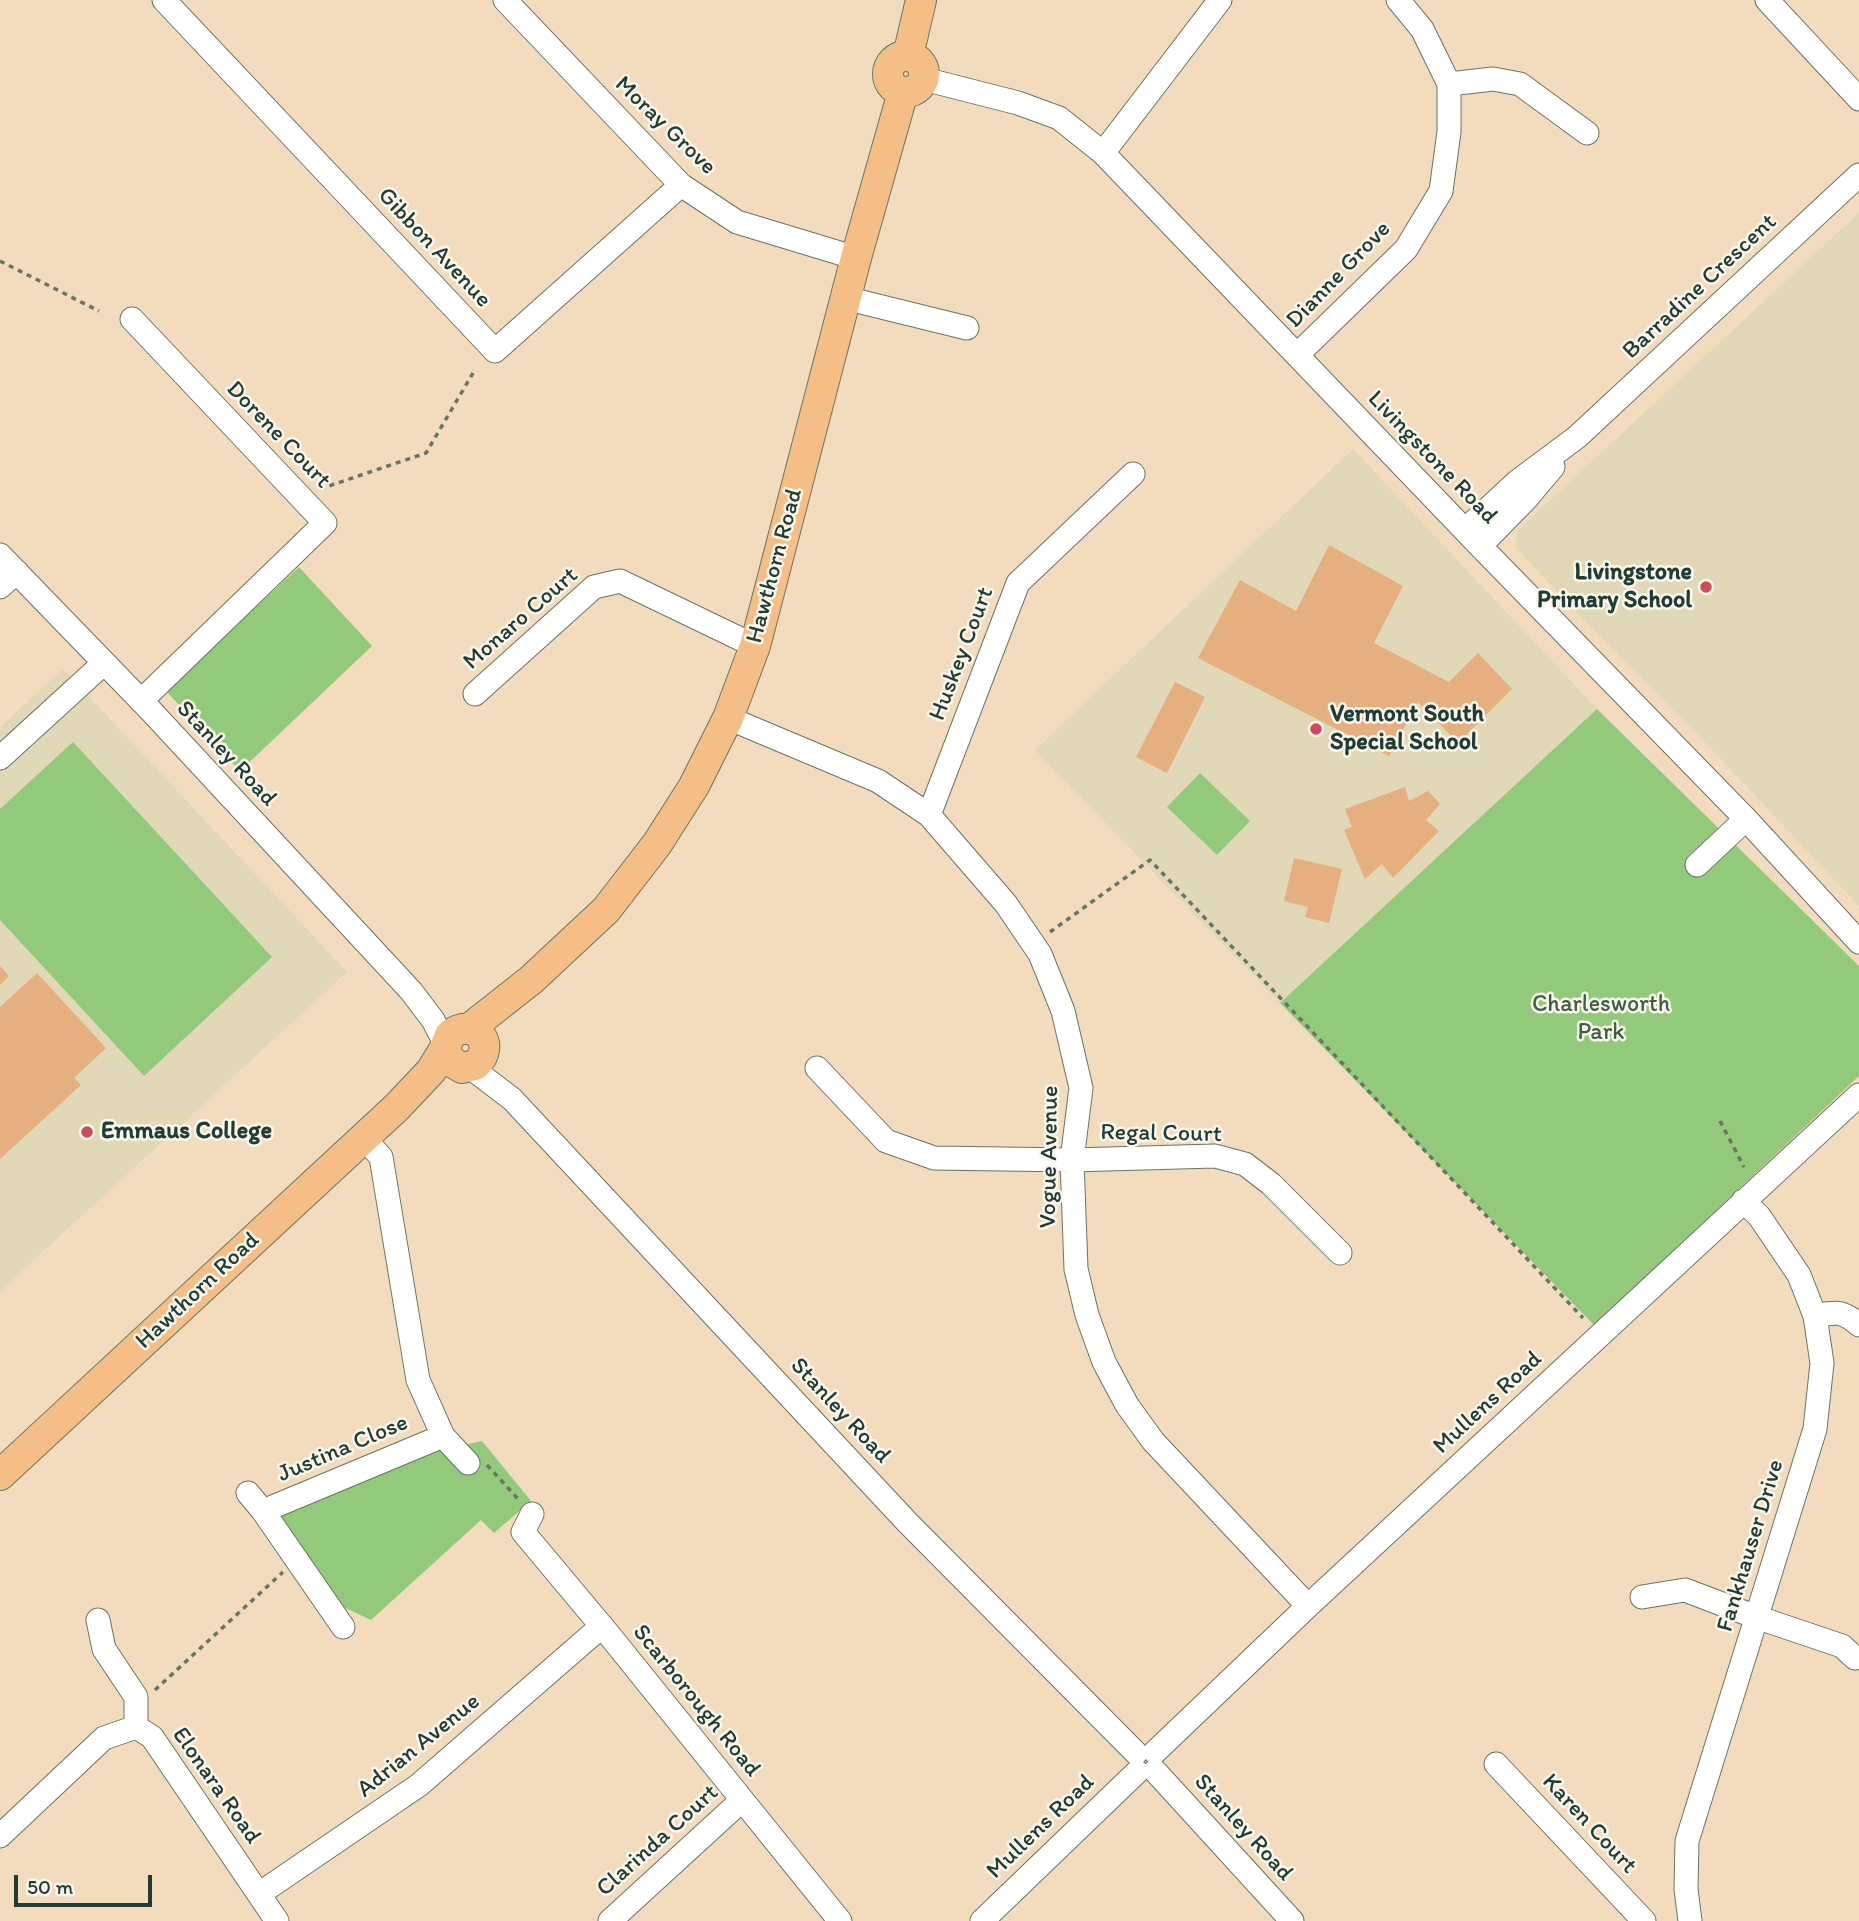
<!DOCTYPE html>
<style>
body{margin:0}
#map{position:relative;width:1859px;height:1921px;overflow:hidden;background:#f2dcbd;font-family:Itim,sans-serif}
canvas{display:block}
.scale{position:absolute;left:14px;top:1875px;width:138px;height:32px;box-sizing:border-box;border:4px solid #1f3d34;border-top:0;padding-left:9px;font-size:21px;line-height:24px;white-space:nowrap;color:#1f3d34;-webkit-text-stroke:5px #fbf7ec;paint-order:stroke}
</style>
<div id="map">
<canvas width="1859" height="1921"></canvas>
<div class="scale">50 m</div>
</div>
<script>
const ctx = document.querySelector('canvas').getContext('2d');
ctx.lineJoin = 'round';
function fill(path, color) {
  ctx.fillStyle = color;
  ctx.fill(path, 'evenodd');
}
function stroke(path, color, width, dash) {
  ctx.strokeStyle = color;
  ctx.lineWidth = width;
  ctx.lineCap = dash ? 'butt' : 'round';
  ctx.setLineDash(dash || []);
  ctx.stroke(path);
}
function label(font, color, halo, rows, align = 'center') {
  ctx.font = font + ' Itim,sans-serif';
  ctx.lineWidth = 5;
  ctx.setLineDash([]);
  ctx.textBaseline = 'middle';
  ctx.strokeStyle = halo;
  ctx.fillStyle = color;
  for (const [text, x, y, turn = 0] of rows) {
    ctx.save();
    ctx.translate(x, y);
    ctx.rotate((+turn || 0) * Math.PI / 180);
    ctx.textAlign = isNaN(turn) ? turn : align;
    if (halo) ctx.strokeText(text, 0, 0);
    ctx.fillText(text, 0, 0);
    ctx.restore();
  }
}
fill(new Path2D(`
 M1859,213V906L1700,737L1590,626L1516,548L1517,531Z
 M1353,449L1597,709L1280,1003L1035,750Z
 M63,669L347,972L0,1291V727Z`), '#e1d8b7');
fill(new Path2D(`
 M299,567L372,646L240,771L166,691Z
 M1597,709L1859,966V1076L1594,1325L1280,1003Z
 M73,742L272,957L144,1076L0,920V809Z
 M1200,773L1250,821L1217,855L1167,807Z
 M482,1441L531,1501L494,1533L481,1520L371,1620L339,1605L274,1512L430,1452Z`), '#93c97b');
fill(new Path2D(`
 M1329,545L1403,586L1374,643L1449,682L1478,653L1512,689L1458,743L1418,702L1389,756L1198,658L1240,580L1296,611Z
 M1175,682L1205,697L1167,773L1136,757Z
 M1405,787L1409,801L1428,791L1440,804L1426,820L1439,831L1393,878L1382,864L1365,879L1344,830L1352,827L1345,809Z
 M1294,858L1342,869L1329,923L1305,917L1308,907L1284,901Z
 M0,966L9,976L0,985Z
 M37,973L106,1048L74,1078L81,1085L0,1159V1007Z`), '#e6af7f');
const minor = new Path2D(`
 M164,0L495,351L681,185
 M505,0L681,185L737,222L856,258
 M1767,0L1859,99
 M924,79L1018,103L1059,118L1103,153L1480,546L1746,819L1859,942
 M1449,84L1493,79L1520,84L1587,133
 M1103,153L1220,0
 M845,298L967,328
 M132,319L325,523L141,701
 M1297,355L1406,249L1441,191L1449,132V84L1422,29L1398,0
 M1465,530L1518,481L1577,437L1859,175
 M1480,546L1526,499L1553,467
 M0,555L152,712L411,991L433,1020L446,1045
 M0,587L17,572
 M475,694L594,587L620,581L755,646
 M728,718L878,781L929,815L1006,904L1040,954L1063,1011L1081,1088L1072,1160L1076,1269L1087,1315L1104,1362L1127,1405L1153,1441L1308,1606
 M0,758L104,663
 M929,815L1018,583L1133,474
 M1697,865L1746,819
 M470,1067L512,1099L907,1522L1136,1753
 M817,1068L886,1141L934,1158L1072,1160L1215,1156L1245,1164L1271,1184L1340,1253
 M364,1138L381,1157L418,1380L443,1436L468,1463
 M1815,1316C1836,1312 1842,1310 1859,1325
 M248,1493L263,1511
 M532,1514L523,1532L610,1636L840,1921
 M1642,1597L1685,1590L1756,1617L1842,1646L1855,1658
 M98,1620L104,1649L136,1697V1727
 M343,1627L263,1511L443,1436
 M1155,1752L1308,1606L1859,1095
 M1496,1764L1644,1921
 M1155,1771L1292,1921
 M0,1836L104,1738L136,1727L152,1737L277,1921
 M259,1894L419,1785L602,1626
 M610,1921L741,1801
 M982,1921L1137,1772
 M1690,1921L1686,1889L1687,1841L1815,1429L1822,1363L1815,1316L1799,1275L1759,1216L1743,1201`);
const major = new Path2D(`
 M888 74a18 18 0 1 1 36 0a18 18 0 1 1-36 0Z
 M908,56L921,0
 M470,1028L531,980L606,910L657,844L694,786L728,718L755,646L856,258L903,92
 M0,1475L397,1107L431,1071L445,1048L450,1035C474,1016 498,1045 475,1065L462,1068L450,1061L445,1048`);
stroke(minor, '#697564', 25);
stroke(major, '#697564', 32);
stroke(new Path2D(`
 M0,261L99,311
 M320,489L426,453L473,373
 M1050,932L1150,860L1583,1318
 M1720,1121L1744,1167
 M487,1465L519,1500
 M155,1690L283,1572`), '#697564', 3.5, [5, 5]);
stroke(minor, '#fff', 23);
stroke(major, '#f5be86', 30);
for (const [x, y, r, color] of [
 [1706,587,7,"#d1495b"],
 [1316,729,7,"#d1495b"],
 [87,1132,7,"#d1495b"]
]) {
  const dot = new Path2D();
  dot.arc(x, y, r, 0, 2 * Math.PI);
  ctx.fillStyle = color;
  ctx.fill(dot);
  stroke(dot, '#fbf7ec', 2.5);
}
label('24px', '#1f3d34', '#fbf7ec', [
 ["Moray Grove",665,126,44],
 ["Gibbon Avenue",434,248,47],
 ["Dianne Grove",1339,275,-46],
 ["Barradine Crescent",1700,287,-43],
 ["Dorene Court",278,435,46],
 ["Livingstone Road",1432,458,46],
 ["Hawthorn Road",775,566,-75],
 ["Monaro Court",521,619,-41],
 ["Huskey Court",962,654,-69],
 ["Stanley Road",226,754,47],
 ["Regal Court",1161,1134,1],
 ["Vogue Avenue",1050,1157,-89],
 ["Hawthorn Road",198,1291,-43],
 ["Mullens Road",1488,1403,-43],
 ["Stanley Road",840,1411,47],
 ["Justina Close",343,1449,-23],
 ["Fankhauser Drive",1751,1546,-73],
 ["Scarborough Road",696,1701,51],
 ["Adrian Avenue",419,1746,-39],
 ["Elonara Road",216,1786,55],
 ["Karen Court",1589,1824,47],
 ["Mullens Road",1041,1827,-44],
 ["Stanley Road",1243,1828,48],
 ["Clarinda Court",658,1841,-42]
]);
label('bold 24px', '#1f3d34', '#fbf7ec', [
 ["Livingstone",1692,573,"right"],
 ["Primary School",1692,601,"right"],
 ["Vermont South",1330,715],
 ["Special School",1330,743],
 ["Emmaus College",101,1132]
], 'left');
label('24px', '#3c6046', '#fbf7ec', [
 ["Charlesworth",1601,1005],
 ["Park",1601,1033]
]);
</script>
